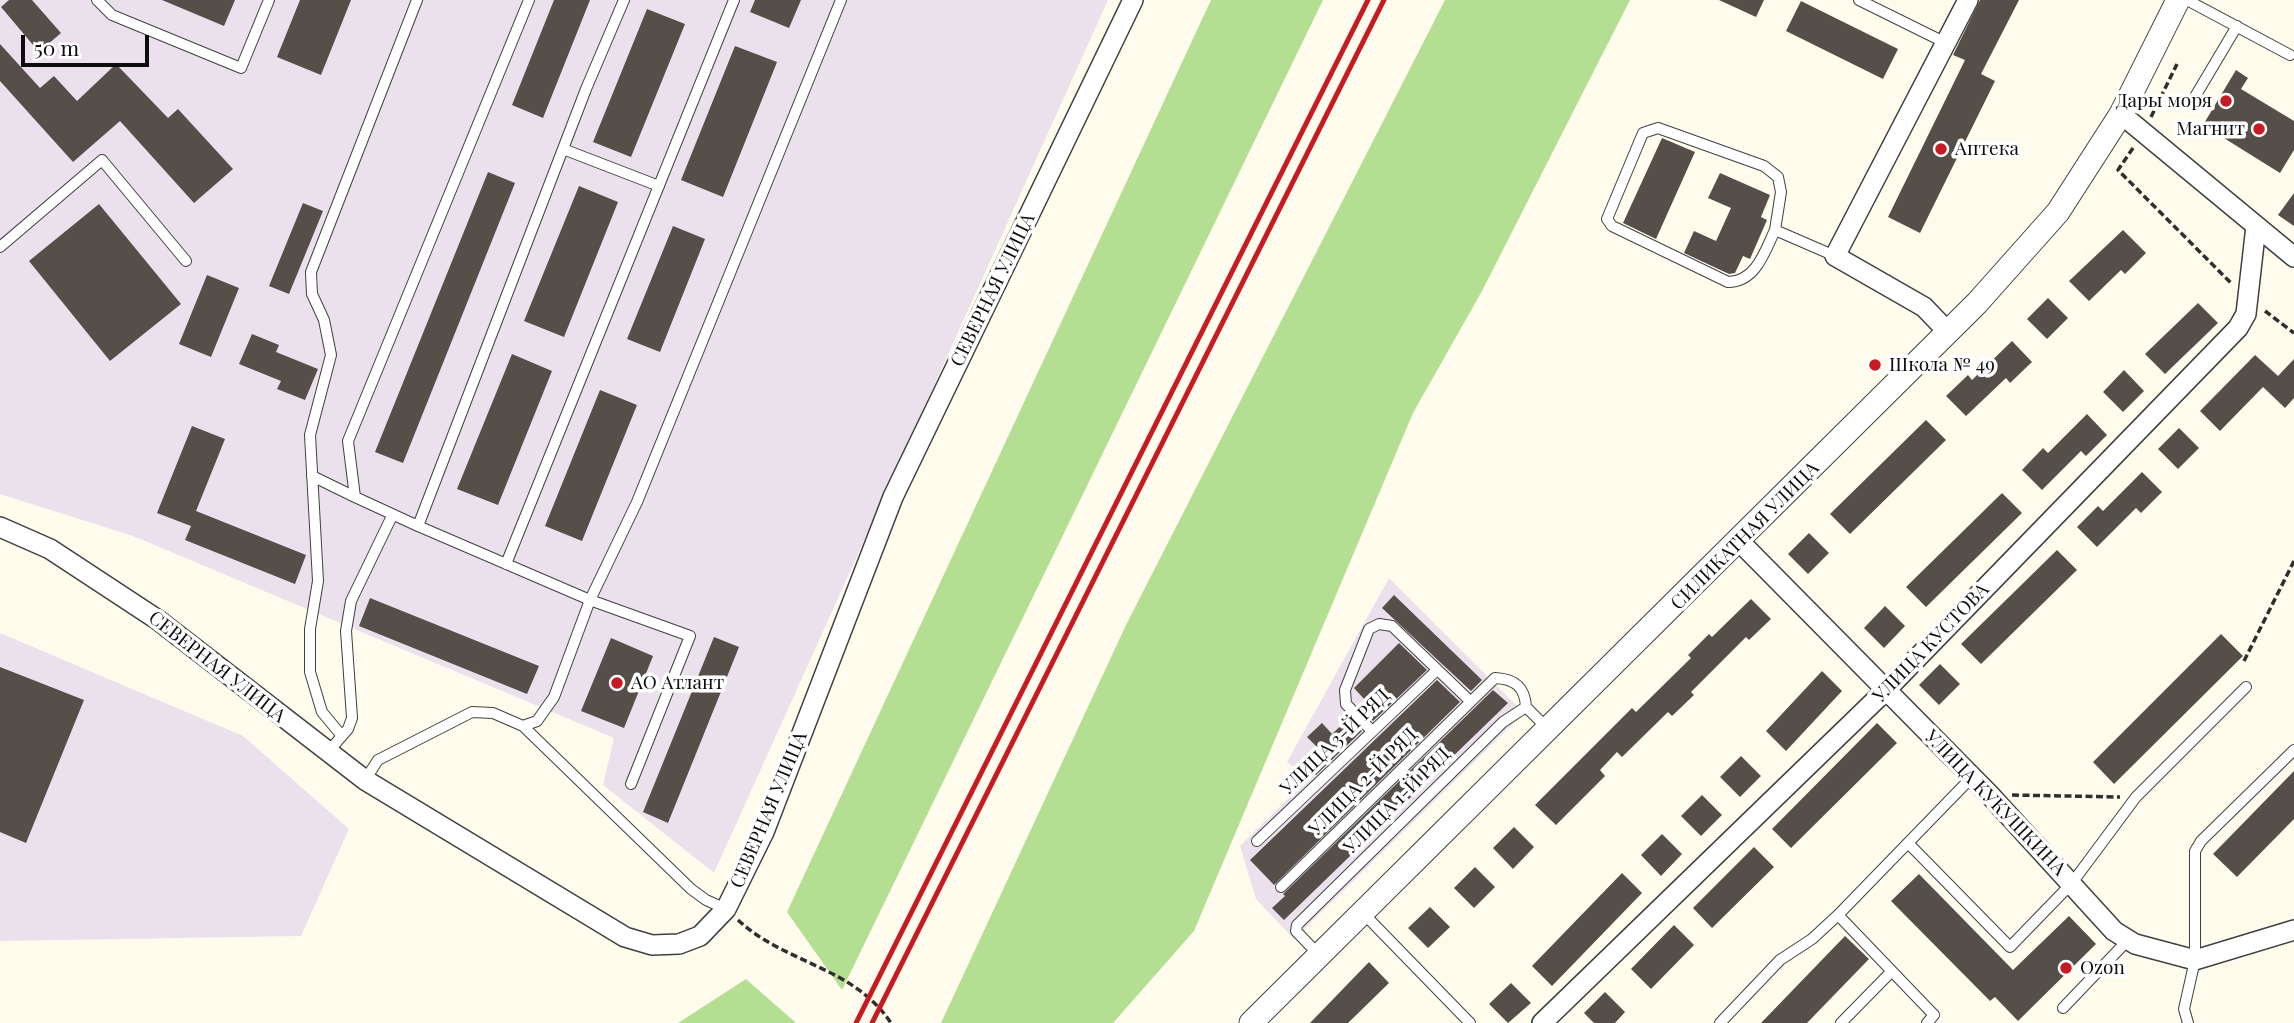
<!DOCTYPE html>
<meta charset="utf-8">
<style>
body{margin:0}
#map{position:relative;width:2294px;height:1023px;overflow:hidden;background:#fffbed;font-family:"Playfair Display",serif}
canvas{display:block}
.scale{position:absolute;left:21px;top:35px;width:128px;height:32px;box-sizing:border-box;border:4px solid #0d0d0d;border-top:0;padding-left:9px;font-size:21px;line-height:24px;white-space:nowrap;color:#0d0d0d;-webkit-text-stroke:5px #fff;paint-order:stroke}
</style>
<div id="map">
<canvas width="2294" height="1023"></canvas>
<div class="scale">50 m</div>
</div>
<script>
const ctx = document.querySelector('canvas').getContext('2d');
ctx.lineJoin = 'round';
function fill(path, color) {
  ctx.fillStyle = color;
  ctx.fill(path, 'evenodd');
}
function stroke(path, color, width, dash) {
  ctx.strokeStyle = color;
  ctx.lineWidth = width;
  ctx.lineCap = dash ? 'butt' : 'round';
  ctx.setLineDash(dash || []);
  ctx.stroke(path);
}
function label(font, color, halo, rows, align = 'center') {
  ctx.font = font + ' "Playfair Display",serif';
  ctx.lineWidth = 7;
  ctx.setLineDash([]);
  ctx.textBaseline = 'middle';
  ctx.strokeStyle = halo;
  ctx.fillStyle = color;
  for (const [text, x, y, turn = 0] of rows) {
    ctx.save();
    ctx.translate(x, y);
    ctx.rotate((+turn || 0) * Math.PI / 180);
    ctx.textAlign = isNaN(turn) ? turn : align;
    if (halo) ctx.strokeText(text, 0, 0);
    ctx.fillText(text, 0, 0);
    ctx.restore();
  }
}
fill(new Path2D(`
 M0,0H1108L714,873L603,785L614,738L133,536L0,494Z
 M1389,578L1524,713L1294,939L1256,899L1240,846L1308,779L1287,762Z
 M0,633L243,736L349,829L301,936L0,941Z`), '#ebe1ed');
fill(new Path2D(`
 M1211,0H1323L842,990L787,912Z
 M1445,0H1630L1482,291L1413,413L1194,931L1113,1023H941L1126,625Z
 M746,979L796,1023H678Z`), '#b4de92');
fill(new Path2D(`
 M9,0H32L61,33L39,52L1,7Z
 M162,0H235L224,26Z
 M300,0H351L321,75L277,57Z
 M554,0H590L543,118L512,105Z
 M755,0H801L789,28L750,12Z
 M1719,0H1764L1756,17Z
 M1980,0H2019L1981,74L1995,81L1920,233L1888,217L1965,60L1953,55Z
 M1801,1L1898,49L1883,79L1786,31Z
 M647,9L685,24L631,157L593,142Z
 M0,44L40,88L54,76L77,101L116,64L168,118L178,109L233,169L194,203L120,121L73,162L0,81Z
 M735,46L777,62L723,197L681,180Z
 M2236,70L2248,78L2241,89L2294,121V150L2280,173L2203,125Z
 M1662,138L1695,152L1656,239L1623,223Z
 M488,172L515,183L403,463L375,452Z
 M1720,173L1770,195L1761,217L1767,220L1750,259L1743,256L1735,273L1729,274L1684,253L1694,231L1716,241L1731,208L1708,198Z
 M579,186L618,202L564,337L524,321Z
 M2294,193V226L2278,215Z
 M303,203L323,211L289,294L269,286Z
 M99,204L181,304L110,361L29,261Z
 M673,226L705,239L660,352L627,339Z
 M2123,230L2146,253L2125,274L2121,270L2089,301L2069,281Z
 M207,275L239,288L211,357L179,344Z
 M2048,298L2068,318L2047,339L2027,319Z
 M2198,303L2218,323L2165,374L2145,354Z
 M252,334L279,345L276,352L318,369L305,400L277,389L281,381L239,364Z
 M2012,341L2032,362L2010,383L2006,378L1966,416L1946,396L1968,375L1972,380Z
 M512,354L552,371L498,505L457,489Z
 M2255,355L2278,376L2294,359V398L2285,408L2263,387L2220,431L2200,411Z
 M2124,370L2144,391L2123,412L2103,392Z
 M600,390L637,405L582,541L545,526Z
 M2087,414L2107,435L2086,456L2081,451L2042,490L2022,470L2043,448L2048,453Z
 M1926,420L1946,440L1850,534L1830,514Z
 M192,426L225,439L196,511L306,555L295,584L185,540L191,526L157,513Z
 M2179,428L2199,448L2178,469L2158,449Z
 M2142,472L2162,492L2141,513L2136,508L2097,547L2077,527L2098,506L2103,511Z
 M2002,493L2022,513L1926,607L1906,587Z
 M1809,533L1829,553L1808,574L1788,554Z
 M2057,550L2077,570L1981,664L1961,644Z
 M1394,595L1482,680L1471,691L1382,608Z
 M370,598L539,666L527,694L359,626Z
 M1751,599L1771,619L1749,640L1746,637L1691,692L1694,695L1672,716L1668,712L1622,757L1617,752L1600,770L1605,776L1556,825L1535,805L1632,708L1636,712L1691,658L1688,655L1709,634L1712,637Z
 M1885,606L1905,626L1884,648L1864,628Z
 M2221,634L2243,656L2114,784L2093,762Z
 M714,637L739,647L668,823L643,812Z
 M611,638L653,656L624,728L581,711Z
 M1399,643L1427,670L1373,721L1360,708L1366,701L1354,688Z
 M1940,664L1960,684L1939,705L1919,685Z
 M0,667L84,700L26,843L0,832Z
 M1822,671L1842,691L1786,751L1766,731Z
 M1437,680L1460,702L1274,885L1250,860Z
 M1493,690L1508,703L1284,920L1272,908L1285,896L1283,894Z
 M1349,718L1362,731L1316,775L1304,762L1318,748L1307,737L1322,723L1332,734Z
 M1877,723L1897,743L1791,848L1772,829Z
 M1741,756L1761,776L1740,797L1720,777Z
 M2294,771V819L2237,877L2213,854Z
 M1702,795L1722,815L1701,836L1681,816Z
 M1514,827L1534,847L1513,869L1493,848Z
 M1662,834L1682,854L1661,876L1641,855Z
 M1754,847L1774,867L1712,928L1693,908Z
 M1475,867L1495,887L1474,908L1454,888Z
 M1622,873L1642,893L1552,986L1532,966Z
 M1919,874L2013,970L2069,916L2096,944L2018,1021L1995,997L1990,1001L1891,901Z
 M1430,907L1450,927L1428,948L1408,928Z
 M1674,925L1694,945L1651,989L1631,969Z
 M1845,936L1869,959L1807,1023H1761Z
 M1369,962L1389,983L1348,1023H1310Z
 M1511,983L1531,1003L1508,1023L1489,1004Z
 M1605,992L1625,1012L1615,1023H1594L1584,1013Z`), '#564e49');
const service = new Path2D(`
 M97,0L112,15L241,68L269,0
 M1859,0L1946,43
 M2187,0L2290,55
 M2196,95L2237,26
 M563,149L659,186
 M1775,230C1765,251 1756,282 1728,282L1612,226L1607,219L1643,133L1658,128L1764,166L1778,177L1781,192L1775,230L1835,256
 M0,247L102,160L186,261
 M312,476L355,497
 M418,526L355,497L348,441L529,0
 M506,564L734,0
 M523,726L691,889L706,900L726,909
 M1372,731L1346,704L1345,690L1369,629L1379,624L1392,626L1470,701
 M342,736L322,712L310,672V629L318,581L310,435L331,355L324,320L312,294L311,272L417,0
 M328,752L348,729L352,718L346,631L351,601L392,516
 M365,780L378,760L472,712L493,713L523,726L537,721L554,697L590,600L418,526L586,89L624,0
 M631,784L690,636L590,600L637,502L841,0
 M1257,841L1437,670
 M1908,843L2010,947L2072,883L2136,797L2246,687
 M1281,887L1495,678C1515,679 1525,687 1526,707L1549,730
 M1363,913L1470,1023
 M1838,915L1934,1015L1927,1023
 M1319,955L1296,931L1297,925L1503,722L1526,707
 M2063,1008L2128,940
 M1720,1023L1780,960L1812,939L1838,915L1972,777
 M1841,1023L1891,972
 M2188,1023L2184,1009L2195,960V851L2201,841L2294,750`);
const minor = new Path2D(`
 M2121,114L2294,257
 M1948,332L1924,307L1835,256L1968,0
 M0,527L50,549L158,620L365,780L625,937L652,945L679,944L700,936L726,909L764,832L893,497L1133,0
 M1740,542L1989,794L2114,931L2135,944L2195,960L2294,930
 M1542,1023L1886,690L2238,328L2246,314L2256,226`);
const tertiary = new Path2D(`
 M1251,1023L1977,303L2058,212L2121,114L2178,0`);
stroke(service, '#404040', 12);
stroke(minor, '#404040', 22);
stroke(tertiary, '#404040', 25);
stroke(new Path2D(`
 M2151,117L2177,64
 M2133,148L2118,170L2232,284
 M2265,311L2294,333
 M2244,661L2294,561
 M2012,795L2120,797
 M738,920C785,964 853,966 891,1023`), '#2f2f2f', 3.5, [7, 3.5]);
stroke(service, '#fff', 10);
stroke(minor, '#fff', 19);
stroke(tertiary, '#fff', 23);
stroke(new Path2D(`
 M856,1023L1368,0
 M872,1023L1384,0`), '#c71b23', 5);
for (const [x, y, r, color] of [
 [2226,101,7,"#c71b23"],
 [2259,129,7,"#c71b23"],
 [1941,149,7,"#c71b23"],
 [1875,365,7,"#c71b23"],
 [617,683,7,"#c71b23"],
 [2066,968,7,"#c71b23"]
]) {
  const dot = new Path2D();
  dot.arc(x, y, r, 0, 2 * Math.PI);
  ctx.fillStyle = color;
  ctx.fill(dot);
  stroke(dot, '#fff', 2.5);
}
label('19px', '#0d0d0d', '#fff', [
 ["Дары моря",2212,101,"right"],
 ["Магнит",2245,129,"right"],
 ["Аптека",1955,149],
 ["Школа № 49",1889,365],
 ["АО Атлант",631,683],
 ["Ozon",2080,968]
], 'left');
label('19px', '#0d0d0d', '#fff', [
 ["СЕВЕРНАЯ УЛИЦА",993,290,-64],
 ["СИЛИКАТНАЯ УЛИЦА",1745,536,-45],
 ["УЛИЦА КУСТОВА",1931,643,-46],
 ["СЕВЕРНАЯ УЛИЦА",217,667,38],
 ["УЛИЦА 3-Й РЯД",1335,742,-44],
 ["УЛИЦА 2-Й РЯД",1363,782,-45],
 ["УЛИЦА 1-Й РЯД",1397,801,-45],
 ["УЛИЦА КУКУШКИНА",1995,803,46],
 ["СЕВЕРНАЯ УЛИЦА",769,810,-67]
]);
</script>
